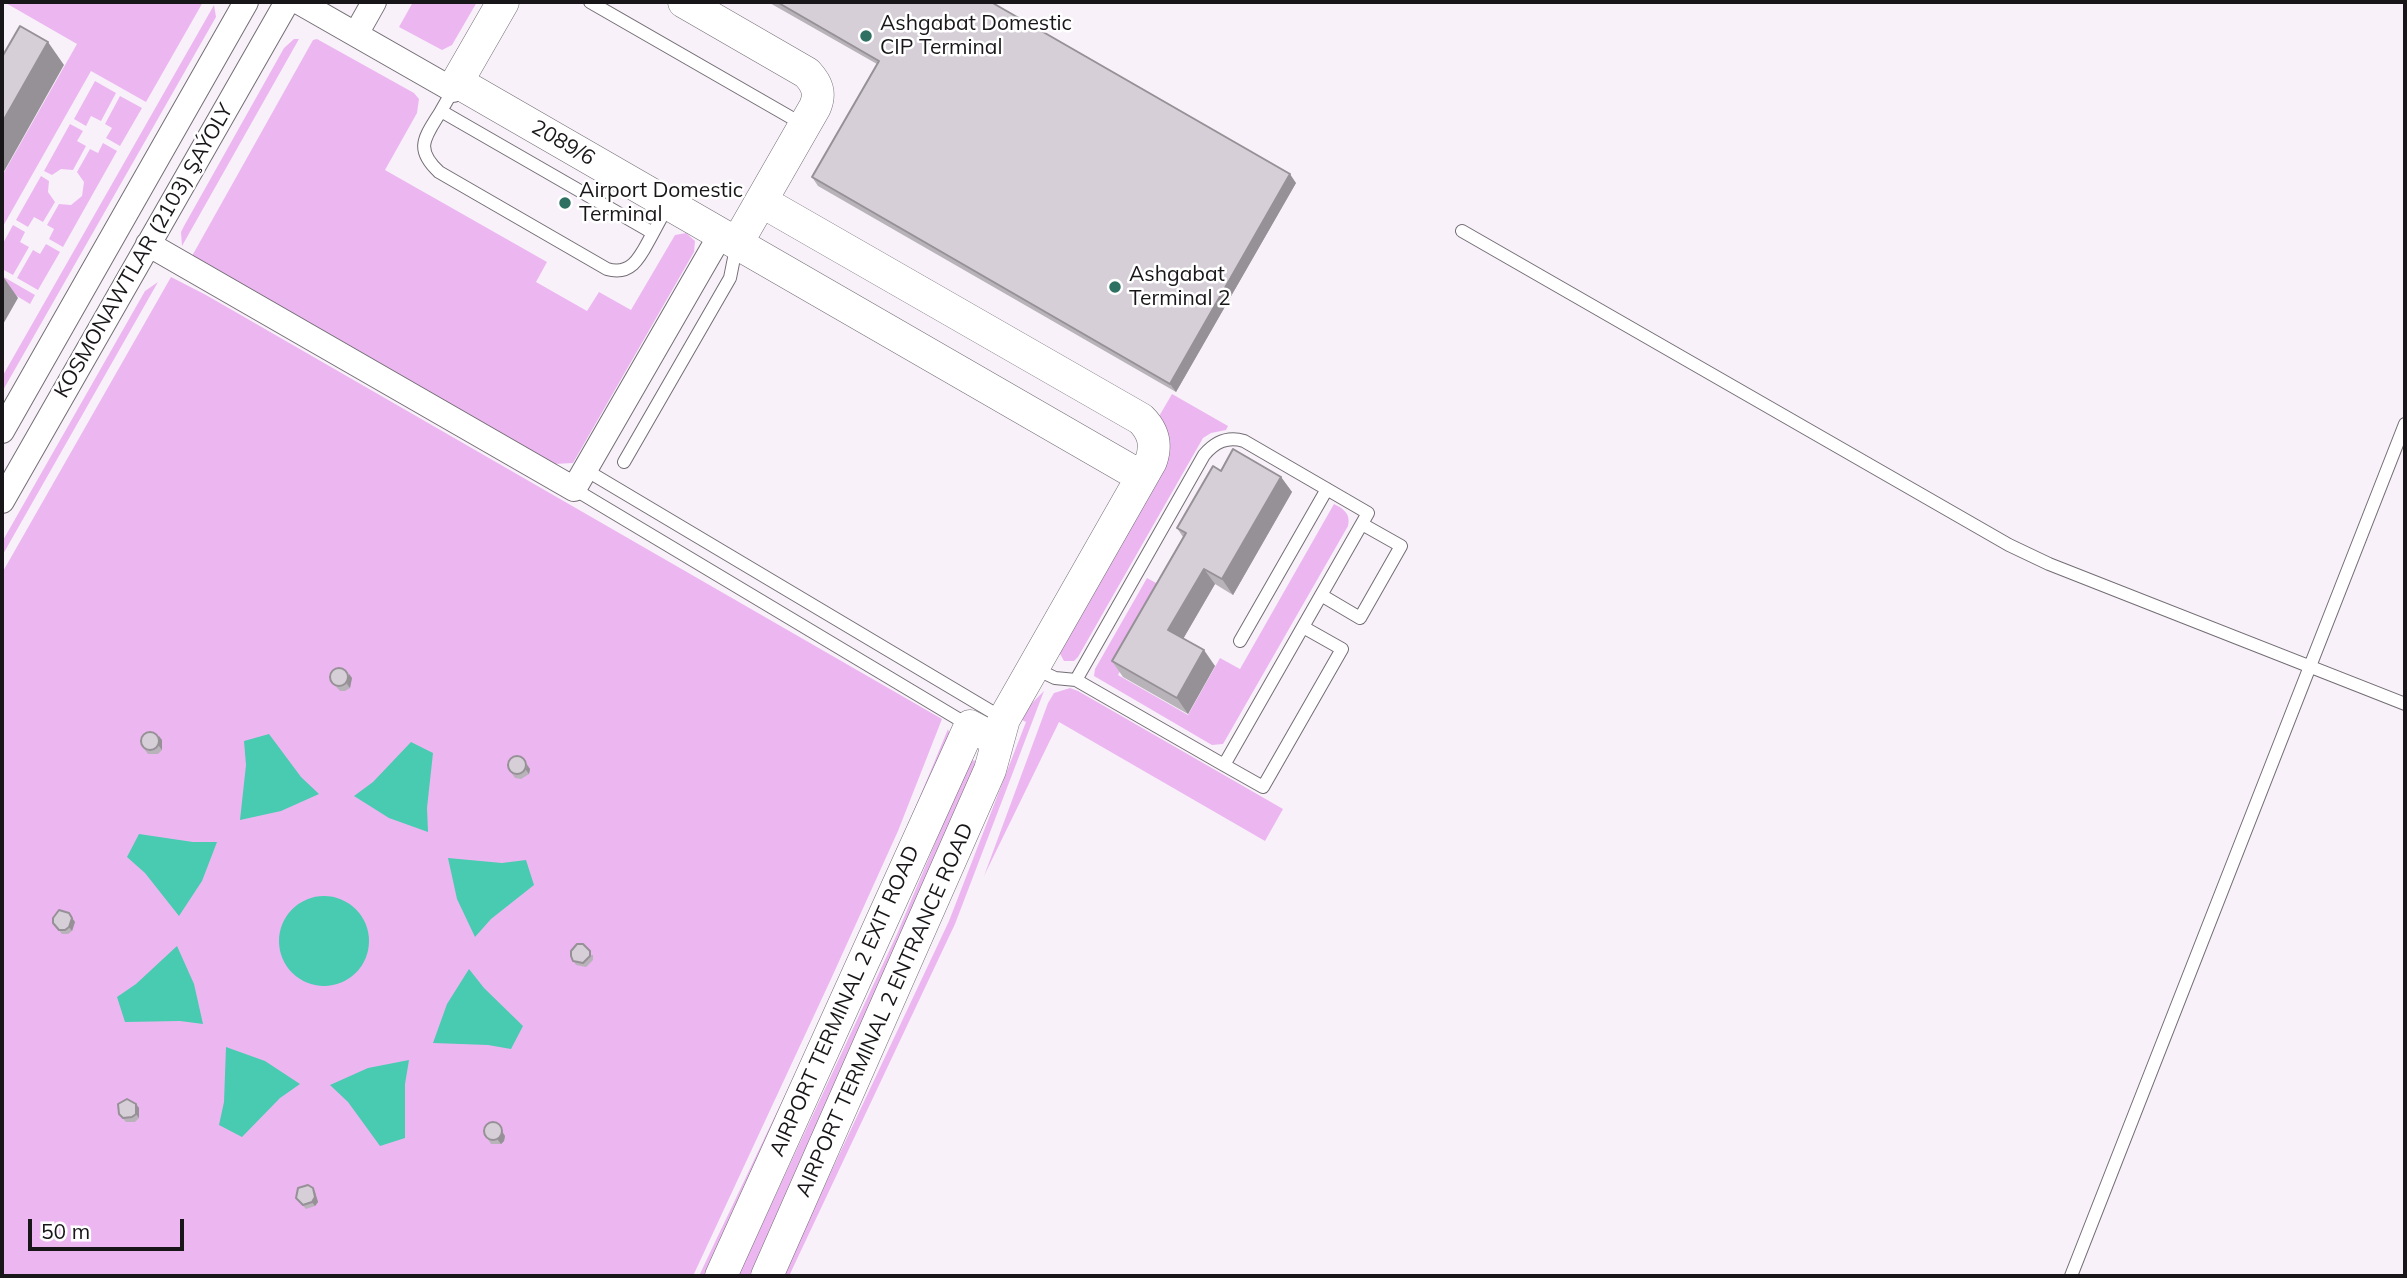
<!DOCTYPE html>
<meta charset="utf-8">
<style>
body{margin:0}
#map{position:relative;width:2407px;height:1278px;overflow:hidden;background:#f8f1f9;font-family:Mulish,sans-serif}
canvas{display:block}
.frame{position:absolute;inset:0;border:4px solid #191619;pointer-events:none}
.scale{position:absolute;left:28px;top:1219px;width:156px;height:32px;box-sizing:border-box;border:4px solid #191619;border-top:0;padding-left:9px;font-size:21px;line-height:24px;white-space:nowrap;color:#191619;-webkit-text-stroke:5px #fff;paint-order:stroke}
</style>
<div id="map">
<canvas width="2407" height="1278"></canvas>
<div class="frame"></div>
<div class="scale">50 m</div>
</div>
<script>
const ctx = document.querySelector('canvas').getContext('2d');
ctx.lineJoin = 'round';
function fill(path, color) {
  ctx.fillStyle = color;
  ctx.fill(path, 'evenodd');
}
function stroke(path, color, width, dash) {
  ctx.strokeStyle = color;
  ctx.lineWidth = width;
  ctx.lineCap = dash ? 'butt' : 'round';
  ctx.setLineDash(dash || []);
  ctx.stroke(path);
}
function label(font, color, halo, rows, align = 'center') {
  ctx.font = font + ' Mulish,sans-serif';
  ctx.lineWidth = 5;
  ctx.setLineDash([]);
  ctx.textBaseline = 'middle';
  ctx.strokeStyle = halo;
  ctx.fillStyle = color;
  for (const [text, x, y, turn = 0] of rows) {
    ctx.save();
    ctx.translate(x, y);
    ctx.rotate((+turn || 0) * Math.PI / 180);
    ctx.textAlign = isNaN(turn) ? turn : align;
    if (halo) ctx.strokeText(text, 0, 0);
    ctx.fillText(text, 0, 0);
    ctx.restore();
  }
}
fill(new Path2D(`
 M4,2H203L146,102L91,71L2,228V176L77,44Z
 M413,2H477L452,45L442,50L399,27Z
 M214,5L216,17L2,392V377Z
 M294,39H299L182,246L181,232L184,226L284,48Z
 M317,39L414,93L419,99L417,113L385,170L547,262L536,282L587,311L599,292L631,310L675,235L686,233L695,241L694,252L573,463L554,464L192,256L313,40Z
 M95,81L116,93L101,121L91,116L86,126L74,119Z
 M120,96L142,108L120,146L106,138L112,128L105,124Z
 M70,124L83,131L77,141L86,146L73,170L61,169L52,175L44,171Z
 M103,143L117,151L63,247L49,239L54,229L47,225L59,204L71,205L82,196L84,182L77,172L90,149L98,153Z
 M41,176L49,181L48,192L55,202L43,222L34,217L28,227L16,220Z
 M13,225L25,232L20,242L29,247L13,275L2,269V245Z
 M46,244L60,252L38,290L17,278L33,250L40,254Z
 M2,276L35,295L30,304L2,287Z
 M171,277L206,295L942,719L898,831L831,979L693,1276H2V573Z
 M158,282L2,556V542L145,291Z
 M1172,394L1228,426L1226,430L1211,433L1203,438L1078,657L1074,661H1064L1059,652L1158,418Z
 M1334,504C1344,509 1351,514 1348,526L1223,744L1212,745L1094,676L1095,669L1147,578L1167,589L1118,675L1188,715L1220,658L1240,669Z
 M1070,688L1078,691L1283,809L1265,841L1059,722L984,876L1048,703L1054,693Z
 M1044,691L955,924L789,1276H782L949,921L1026,722L1022,720L1030,705Z
 M948,729L951,738C877,921 791,1098 707,1276H699C785,1095 872,915 948,729Z
 M970,760L977,761L845,1076L751,1276H738L897,934Z`), '#ecb7f1');
fill(new Path2D(`
 M269,734L301,777L319,794L281,811L240,820L246,765L244,741Z
 M411,742L433,753L427,808L428,832L389,818L354,796L373,782Z
 M139,834L193,842H217L202,881L179,916L145,873L127,857Z
 M448,858L502,863L526,860L534,885L491,919L475,937L457,899Z
 M279 941a45 45 0 1 1 90 0a45 45 0 1 1-90 0Z
 M177,946L194,984L203,1024L180,1021L125,1022L117,997L136,984Z
 M469,969L484,988L523,1026L511,1049L488,1045L433,1043L447,1004Z
 M226,1047L265,1061L300,1084L280,1098L242,1137L219,1125L224,1102Z
 M409,1060L405,1084V1138L380,1146L348,1102L330,1085L368,1068Z`), '#48cbb0');
const service = new Path2D(`
 M590,2L804,125
 M453,90L441,111L653,233L668,205
 M441,111C426,136 413,148 439,172L607,269C634,277 642,252 653,233
 M1462,231L2009,545L2049,564L2405,704
 M624,462L730,278L737,243
 M584,469L1004,719
 M574,489L970,726
 M1321,595L1360,618L1401,546L1362,524
 M1240,641L1327,489
 M1034,668L1055,678L1076,680L1224,765L1368,513L1244,441C1227,436 1215,442 1204,455L1076,680
 M1224,765L1263,787L1342,649L1303,627
 M2071,1276L2405,424`);
const minor = new Path2D(`
 M299,2L453,90L457,82
 M356,34L374,2
 M148,244L574,489L721,234
 M2,431L246,2
 M2,501L287,2`);
const tertiary = new Path2D(`
 M503,2L457,82L1142,477
 M684,2L807,73C817,84 821,93 815,107L737,243
 M761,201L1141,419C1153,431 1157,444 1151,461L1004,719L990,770L767,1276
 M721,1276L970,726L998,741`);
stroke(service, '#736d74', 14);
stroke(minor, '#736d74', 26);
stroke(tertiary, '#736d74', 33);
stroke(service, '#fff', 12);
stroke(minor, '#fff', 24);
stroke(tertiary, '#fff', 32);
fill(new Path2D(`
 M768,2H991L1296,183L1176,392L818,186L812,177L877,64Z
 M1221,471L1281,477L1292,492L1233,595L1215,584L1183,639L1215,666L1188,714L1123,677L1112,661L1183,537L1177,528Z
 M349,674L352,678L350,688L345,691H340L330,680Z
 M162,740V750L158,754H148L142,746Z
 M522,756L530,769L529,774L521,779L515,778L507,766Z
 M69,913L75,922L72,931L68,934H62L53,923Z
 M593,955V960L586,967L576,965L571,956Z
 M136,1104L139,1108V1118L135,1122H126L119,1114Z
 M483,1131L505,1136L504,1141L501,1144H491Z
 M313,1188L315,1192L318,1202L315,1206L306,1209L296,1198Z`), '#b8b2b9');
fill(new Path2D(`
 M48,42L64,65L2,175V123Z
 M1290,174L1296,183L1176,392L1170,384Z
 M2,275L18,298L2,326Z
 M1281,477L1292,492L1233,595L1222,579Z
 M1204,569L1215,584L1179,646L1168,630Z
 M1204,650L1215,666L1188,714L1177,698Z
 M349,674L352,678L350,688L347,684Z
 M159,736L162,740V750L159,746Z
 M527,765L530,769L529,774L526,770Z
 M72,918L75,922L72,931L69,927Z
 M136,1104L139,1108V1118L136,1114Z
 M497,1123L505,1136L504,1141L501,1144L498,1140Z
 M313,1188L315,1192L318,1202L315,1206L312,1202Z`), '#969196');
const building = new Path2D(`
 M777,2H991L1290,174L1170,384L812,177L879,61Z
 M20,26L48,42L2,123V57Z
 M1233,449L1281,477L1222,579L1204,569L1168,630L1204,650L1177,698L1112,661L1186,533L1177,528L1213,466L1221,471Z
 M330 677a9 9 0 1 1 18 0a9 9 0 1 1-18 0Z
 M141 741a9 9 0 1 1 18 0a9 9 0 1 1-18 0Z
 M508 765a9 9 0 1 1 18 0a9 9 0 1 1-18 0Z
 M59,910L69,913L72,918L69,927L65,930H59L53,923V918Z
 M577,944H583L590,951V956L583,963L573,961L571,956V951Z
 M127,1099L136,1104V1114L132,1117L123,1118L119,1114L118,1104Z
 M484 1131a9 9 0 1 1 18 0a9 9 0 1 1-18 0Z
 M308,1185L313,1188L315,1197L312,1202L303,1205L296,1198L298,1188Z`);
fill(building, '#d6cfd7');
stroke(building, '#969196', 2);
for (const [x, y, r, color] of [
 [866,36,7,"#2e7162"],
 [565,203,7,"#2e7162"],
 [1115,287,7,"#2e7162"]
]) {
  const dot = new Path2D();
  dot.arc(x, y, r, 0, 2 * Math.PI);
  ctx.fillStyle = color;
  ctx.fill(dot);
  stroke(dot, '#fff', 2.5);
}
label('21px', '#191619', '#fff', [
 ["Ashgabat Domestic",880,24],
 ["CIP Terminal",880,48],
 ["Airport Domestic",579,191],
 ["Terminal",579,215],
 ["Ashgabat",1129,275],
 ["Terminal 2",1129,299]
], 'left');
label('21px', '#191619', '#fff', [
 ["2089/6",563,143,30],
 ["KOSMONAWTLAR (2103) ŞAÝOLY",144,251,-60],
 ["AIRPORT TERMINAL 2 EXIT ROAD",845,1001,-66],
 ["AIRPORT TERMINAL 2 ENTRANCE ROAD",885,1010,-66]
]);
</script>
